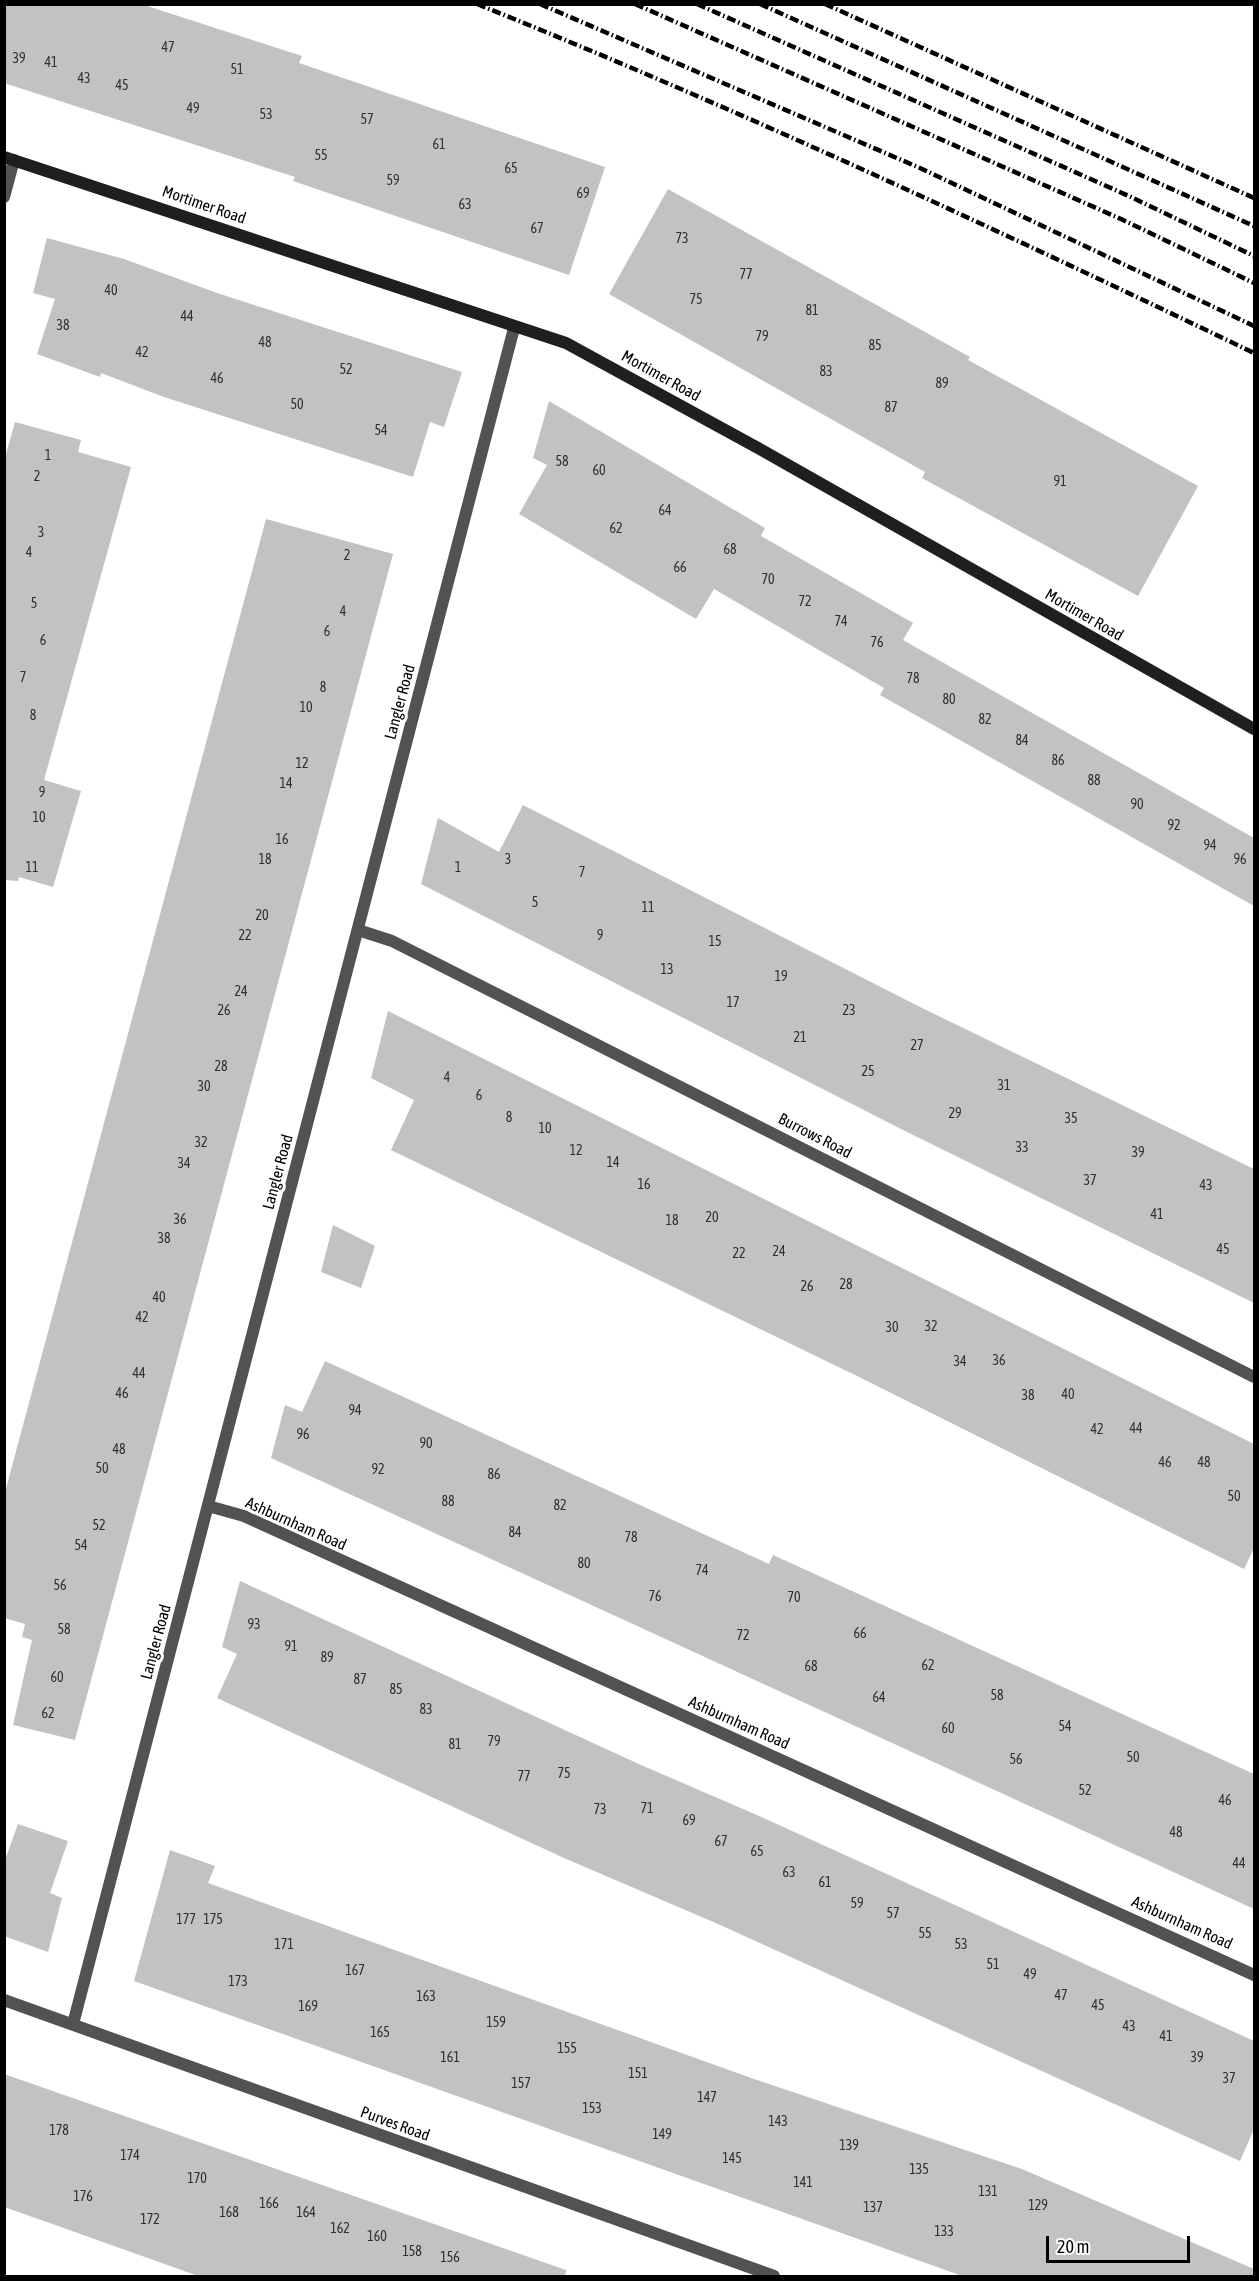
<!DOCTYPE html>
<style>
body{margin:0}
#map{position:relative;width:1259px;height:2281px;overflow:hidden;background:#fff;font-family:"Asap Condensed",sans-serif}
canvas{display:block}
.frame{position:absolute;inset:0;border:6px solid #000;pointer-events:none}
.scale{position:absolute;left:1046px;top:2236px;width:144px;height:27px;box-sizing:border-box;border:3px solid #000;border-top:0;padding-left:8px;font-size:18px;line-height:21px;white-space:nowrap;color:#000;-webkit-text-stroke:4px #fff;paint-order:stroke}
</style>
<div id="map">
<canvas width="1259" height="2281"></canvas>
<div class="frame"></div>
<div class="scale">20 m</div>
</div>
<script>
const ctx = document.querySelector('canvas').getContext('2d');
ctx.lineJoin = 'round';
function fill(path, color) {
  ctx.fillStyle = color;
  ctx.fill(path, 'evenodd');
}
function stroke(path, color, width, dash) {
  ctx.strokeStyle = color;
  ctx.lineWidth = width;
  ctx.lineCap = dash ? 'butt' : 'round';
  ctx.setLineDash(dash || []);
  ctx.stroke(path);
}
function label(font, color, halo, rows, align = 'center') {
  ctx.font = font + ' "Asap Condensed",sans-serif';
  ctx.lineWidth = 6;
  ctx.setLineDash([]);
  ctx.textBaseline = 'middle';
  ctx.strokeStyle = halo;
  ctx.fillStyle = color;
  for (const [text, x, y, turn = 0] of rows) {
    ctx.save();
    ctx.translate(x, y);
    ctx.rotate((+turn || 0) * Math.PI / 180);
    ctx.textAlign = isNaN(turn) ? turn : align;
    if (halo) ctx.strokeText(text, 0, 0);
    ctx.fillText(text, 0, 0);
    ctx.restore();
  }
}
fill(new Path2D(`
 M4,4H141L302,56L299,63L605,167L569,275L293,181L295,177L4,83Z
 M668,189L970,357L968,360L1198,486L1138,596L922,478L925,472L609,294Z
 M47,238L124,259L217,293L462,372L444,427L430,422L413,477L164,397L101,373L100,377L37,354L55,299L33,293Z
 M549,401L765,528L761,536L913,623L903,640L1254,838V906L880,695L884,688L714,589L696,619L519,514L547,465L533,458Z
 M15,422L81,440L78,452L131,467L44,780L81,791L53,887L19,877L18,881L4,880V461Z
 M266,519L393,554L75,1740L13,1725L32,1640L22,1637L25,1624L4,1618V1496Z
 M523,805L922,1008L1254,1169V1303L903,1130L421,884L438,818L499,852Z
 M388,1011L1254,1444V1548L1244,1569L857,1376L391,1150L414,1100L371,1078Z
 M333,1225L375,1246L361,1288L321,1272Z
 M325,1361L769,1564L773,1555L1254,1774V1909L271,1458L285,1405L302,1412Z
 M240,1581L641,1765L757,1815L1254,2041V2129L1240,2161L718,1924L564,1858L217,1698L237,1654L222,1647Z
 M18,1824L68,1841L50,1893L62,1898L48,1952L4,1936V1863Z
 M170,1850L215,1866L208,1883L754,2079L1022,2169L1254,2269V2277H965L134,1981Z
 M4,2074L566,2270L565,2277H201L44,2221L4,2207Z`), '#c2c2c2');
stroke(new Path2D(`
 M4,197L14,160
 M358,930L392,941L1254,1377
 M208,1506L244,1516L1254,1975
 M4,2000L774,2276
 M73,2024L514,328`), '#525252', 12);
stroke(new Path2D(`
 M4,157L566,343L758,448L1254,729`), '#1f1f1f', 12);
stroke(new Path2D(`
 M477,4C741,110 998,230 1254,353
 M540,4L920,168L1254,326
 M635,4L1121,219L1254,283
 M697,4L1131,197L1254,256
 M760,4L1254,226
 M825,4L1254,198`), '#000', 4.5, [9, 3, 1.5, 3]);
label('14px', '#303030', null, [
 ["47",168,48],
 ["39",19,59],
 ["41",51,63],
 ["51",237,70],
 ["43",84,79],
 ["45",122,86],
 ["49",193,109],
 ["53",266,115],
 ["57",367,120],
 ["61",439,145],
 ["55",321,156],
 ["65",511,169],
 ["59",393,181],
 ["69",583,194],
 ["63",465,205],
 ["67",537,229],
 ["73",682,239],
 ["77",746,275],
 ["40",111,291],
 ["75",696,300],
 ["81",812,311],
 ["44",187,317],
 ["38",63,326],
 ["79",762,337],
 ["48",265,343],
 ["85",875,346],
 ["42",142,353],
 ["52",346,370],
 ["83",826,372],
 ["46",217,379],
 ["89",942,384],
 ["50",297,405],
 ["87",891,408],
 ["54",381,431],
 ["1",48,456],
 ["58",562,462],
 ["60",599,471],
 ["2",37,477],
 ["91",1060,482],
 ["64",665,511],
 ["62",616,529],
 ["3",41,533],
 ["68",730,550],
 ["4",29,553],
 ["2",347,556],
 ["66",680,568],
 ["70",768,580],
 ["72",805,602],
 ["5",34,604],
 ["4",343,612],
 ["74",841,622],
 ["6",327,632],
 ["6",43,641],
 ["76",877,643],
 ["7",23,678],
 ["78",913,679],
 ["8",323,688],
 ["80",949,700],
 ["10",306,708],
 ["8",33,716],
 ["82",985,720],
 ["84",1022,741],
 ["86",1058,761],
 ["12",302,764],
 ["88",1094,781],
 ["14",286,784],
 ["9",42,793],
 ["90",1137,805],
 ["10",39,818],
 ["92",1174,826],
 ["16",282,840],
 ["94",1210,846],
 ["18",265,860],
 ["3",508,860],
 ["96",1240,860],
 ["11",32,868],
 ["1",458,868],
 ["7",582,873],
 ["5",535,903],
 ["11",648,908],
 ["20",262,916],
 ["22",245,936],
 ["9",600,936],
 ["15",715,942],
 ["13",667,970],
 ["19",781,977],
 ["24",241,992],
 ["17",733,1003],
 ["26",224,1011],
 ["23",849,1011],
 ["21",800,1038],
 ["27",917,1046],
 ["28",221,1067],
 ["25",868,1072],
 ["4",447,1078],
 ["31",1004,1086],
 ["30",204,1087],
 ["6",479,1096],
 ["29",955,1114],
 ["8",509,1118],
 ["35",1071,1119],
 ["10",545,1129],
 ["32",201,1143],
 ["33",1022,1148],
 ["12",576,1151],
 ["39",1138,1153],
 ["14",613,1163],
 ["34",184,1164],
 ["37",1090,1181],
 ["16",644,1185],
 ["43",1206,1186],
 ["41",1157,1215],
 ["20",712,1218],
 ["36",180,1220],
 ["18",672,1221],
 ["38",164,1239],
 ["45",1223,1250],
 ["24",779,1252],
 ["22",739,1254],
 ["28",846,1285],
 ["26",807,1287],
 ["40",159,1298],
 ["42",142,1318],
 ["32",931,1327],
 ["30",892,1328],
 ["36",999,1361],
 ["34",960,1362],
 ["44",139,1374],
 ["46",122,1394],
 ["40",1068,1395],
 ["38",1028,1396],
 ["94",355,1411],
 ["44",1136,1429],
 ["42",1097,1430],
 ["96",303,1435],
 ["90",426,1444],
 ["48",119,1450],
 ["46",1165,1463],
 ["48",1204,1463],
 ["50",102,1469],
 ["92",378,1470],
 ["86",494,1475],
 ["50",1234,1497],
 ["88",448,1502],
 ["82",560,1506],
 ["52",99,1526],
 ["84",515,1533],
 ["78",631,1538],
 ["54",81,1546],
 ["80",584,1564],
 ["74",702,1571],
 ["56",60,1586],
 ["76",655,1597],
 ["70",794,1598],
 ["93",254,1625],
 ["58",64,1630],
 ["66",860,1634],
 ["72",743,1636],
 ["91",291,1647],
 ["89",327,1658],
 ["62",928,1666],
 ["68",811,1667],
 ["60",57,1678],
 ["87",360,1680],
 ["85",396,1690],
 ["58",997,1696],
 ["64",879,1698],
 ["83",426,1710],
 ["62",48,1714],
 ["54",1065,1727],
 ["60",948,1729],
 ["79",494,1742],
 ["81",455,1745],
 ["50",1133,1758],
 ["56",1016,1760],
 ["75",564,1774],
 ["77",524,1777],
 ["52",1085,1791],
 ["46",1225,1801],
 ["71",647,1809],
 ["73",600,1810],
 ["69",689,1821],
 ["48",1176,1833],
 ["67",721,1842],
 ["65",757,1852],
 ["44",1239,1864],
 ["63",789,1873],
 ["61",825,1883],
 ["59",857,1904],
 ["57",893,1914],
 ["177",186,1920],
 ["175",213,1920],
 ["55",925,1934],
 ["171",284,1945],
 ["53",961,1945],
 ["51",993,1965],
 ["167",355,1971],
 ["49",1030,1975],
 ["173",238,1982],
 ["47",1061,1996],
 ["163",426,1997],
 ["45",1098,2006],
 ["169",308,2007],
 ["159",496,2023],
 ["43",1129,2027],
 ["165",380,2033],
 ["41",1166,2037],
 ["155",567,2049],
 ["161",450,2058],
 ["39",1197,2058],
 ["151",638,2074],
 ["37",1229,2079],
 ["157",521,2084],
 ["147",707,2098],
 ["153",592,2109],
 ["143",778,2122],
 ["178",59,2131],
 ["149",662,2135],
 ["139",849,2146],
 ["174",130,2156],
 ["145",732,2159],
 ["135",919,2170],
 ["170",197,2179],
 ["141",803,2183],
 ["131",988,2192],
 ["176",83,2197],
 ["166",269,2204],
 ["129",1038,2206],
 ["137",873,2208],
 ["168",229,2213],
 ["164",306,2213],
 ["172",150,2220],
 ["162",340,2229],
 ["133",944,2232],
 ["160",377,2237],
 ["158",412,2252],
 ["156",450,2258]
]);
label('16px', '#000', '#fff', [
 ["Mortimer Road",204,205,19],
 ["Mortimer Road",661,376,29],
 ["Mortimer Road",1084,615,30],
 ["Langler Road",400,702,-75],
 ["Burrows Road",815,1136,27],
 ["Langler Road",278,1172,-75],
 ["Ashburnham Road",296,1524,24],
 ["Langler Road",156,1642,-75],
 ["Ashburnham Road",739,1723,24],
 ["Ashburnham Road",1182,1923,24],
 ["Purves Road",395,2124,20]
]);
</script>
